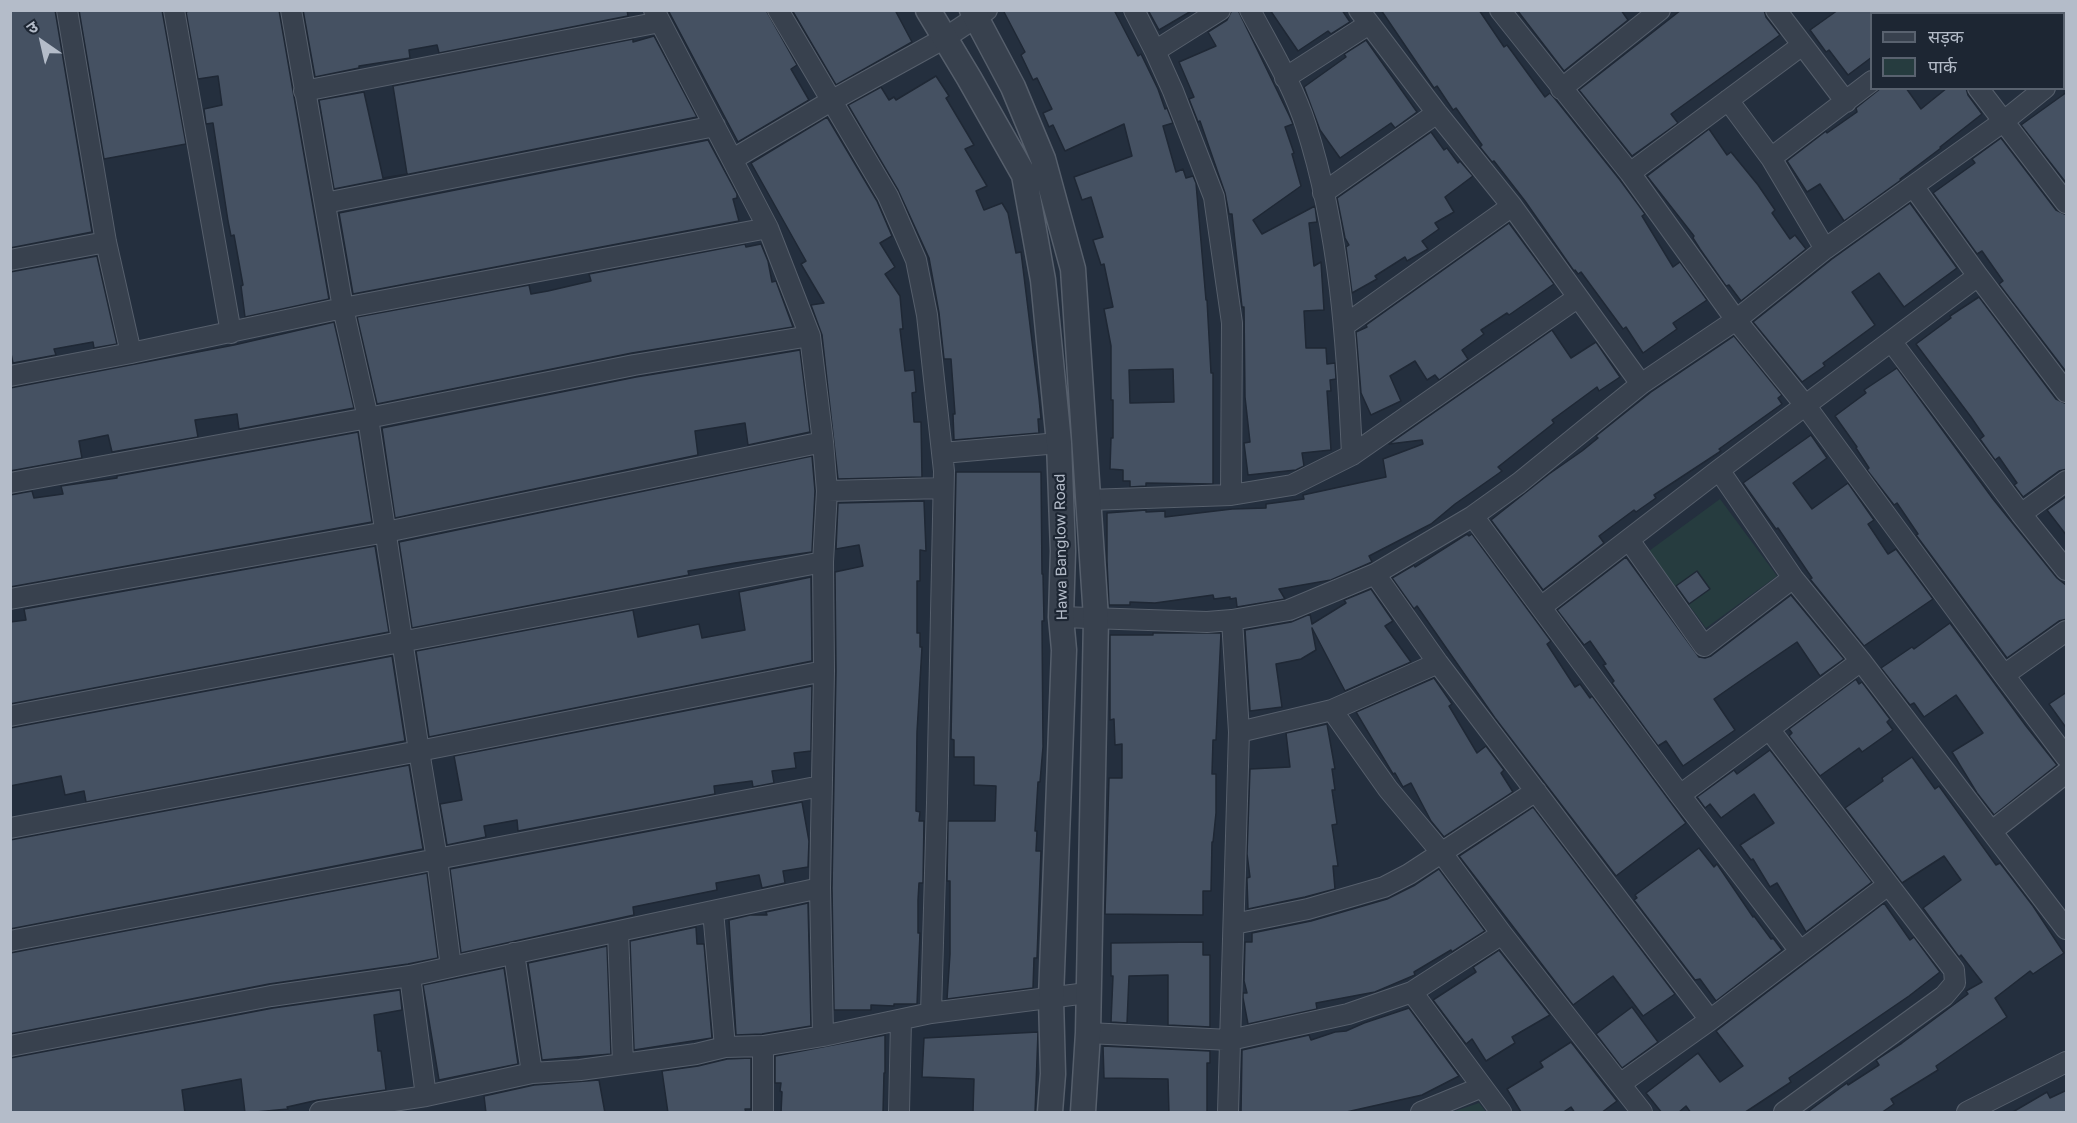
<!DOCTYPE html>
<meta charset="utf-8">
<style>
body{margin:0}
#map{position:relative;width:2077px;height:1123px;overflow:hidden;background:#242f3e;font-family:"Golos Text","Noto Sans Devanagari",sans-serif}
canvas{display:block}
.frame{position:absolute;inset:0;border:12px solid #b4bcc9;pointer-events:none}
.legend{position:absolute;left:1870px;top:12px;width:195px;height:78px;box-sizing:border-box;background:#1d2633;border:2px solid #59626f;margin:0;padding:8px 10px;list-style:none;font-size:18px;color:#b4bcc9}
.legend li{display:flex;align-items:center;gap:12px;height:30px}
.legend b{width:30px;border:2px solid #59626f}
.north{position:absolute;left:12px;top:12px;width:60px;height:60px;-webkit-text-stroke:4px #1d2633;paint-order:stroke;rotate:326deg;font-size:16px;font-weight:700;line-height:24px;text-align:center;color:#b4bcc9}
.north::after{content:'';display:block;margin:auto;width:21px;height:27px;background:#b4bcc9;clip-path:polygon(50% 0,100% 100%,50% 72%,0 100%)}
</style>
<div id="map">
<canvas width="2077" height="1123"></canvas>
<div class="frame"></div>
<ul class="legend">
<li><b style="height:8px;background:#38414e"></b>सड़क</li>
<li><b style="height:16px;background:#263c3f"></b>पार्क</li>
</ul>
<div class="north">उ</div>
</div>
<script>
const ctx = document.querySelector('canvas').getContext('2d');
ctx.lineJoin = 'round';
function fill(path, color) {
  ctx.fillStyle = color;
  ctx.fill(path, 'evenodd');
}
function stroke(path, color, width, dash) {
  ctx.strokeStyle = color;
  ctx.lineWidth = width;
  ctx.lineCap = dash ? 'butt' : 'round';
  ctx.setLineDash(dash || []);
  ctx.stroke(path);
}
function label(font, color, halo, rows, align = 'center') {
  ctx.font = font + ' "Golos Text",sans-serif';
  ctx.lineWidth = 4.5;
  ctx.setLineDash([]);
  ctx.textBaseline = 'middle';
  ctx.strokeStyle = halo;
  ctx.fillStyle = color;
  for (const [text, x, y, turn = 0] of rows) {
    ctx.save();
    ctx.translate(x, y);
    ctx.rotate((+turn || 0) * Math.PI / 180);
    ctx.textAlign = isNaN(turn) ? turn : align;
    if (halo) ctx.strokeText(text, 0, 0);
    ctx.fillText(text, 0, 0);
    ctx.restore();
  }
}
fill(new Path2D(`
 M1720,499L1777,576L1706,628L1649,551Z
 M1479,1103L1486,1112H1452Z`), '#263c3f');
const building = new Path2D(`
 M10,10H55L92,232L10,248Z
 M79,10H162L186,144L104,159Z
 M192,10H279L329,299L245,317L241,286L243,285L234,235L231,236L228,221L213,123L206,124L204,109L222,105L218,76L198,79L186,12Z
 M303,10H627L628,16L439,53L437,45L409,50L410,58L359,66V68L315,77Z
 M668,10H766L797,65L791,69L809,100L738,142Z
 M792,10H895L912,42L836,85Z
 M1003,10H1114L1138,56L1141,54L1158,89L1165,109L1167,108L1173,123L1163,126L1176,172L1183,169L1186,178L1193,176L1196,183L1206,300H1207L1211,373H1213V484L1146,483V486L1130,487V481H1123V470L1110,469L1111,438H1113V400H1111V346L1104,309L1113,307L1104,264L1101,265L1093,240L1103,237L1091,197L1082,200L1074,177L1132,156L1124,124L1065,151L1053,125L1049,127L1043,113L1052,109L1037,78L1033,80L1021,55L1025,52ZM1173,369L1174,402L1130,403L1129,370Z
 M1148,10H1193L1159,30Z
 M1232,10H1238L1289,115L1293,124L1285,127L1294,153L1292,154L1301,186L1253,220L1262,234L1315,206L1317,222L1309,223L1314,266L1321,262L1324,310L1304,311L1306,348H1326L1327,364L1335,363L1336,379L1330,380L1331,391H1327L1331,450L1302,453L1304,466L1296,470L1248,475L1244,443L1250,442L1245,397L1244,307H1242L1241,298L1232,214H1229L1225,193L1200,121L1198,122L1189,99L1194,97L1179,62L1216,46L1208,32L1227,20Z
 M1270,10H1342L1350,22L1331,34L1328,31L1298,51Z
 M1381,10H1479L1504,47L1507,45L1545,97L1550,93L1556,100L1620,180L1645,214L1642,216L1673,267L1680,262L1707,300L1673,323L1677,329L1643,353L1626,327L1623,329L1581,272L1578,274L1575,270L1574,271L1525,201L1494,161L1492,162L1480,147L1482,145L1456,108L1453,110L1437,86L1434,88Z
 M1517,10H1621L1628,20L1564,71Z
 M1681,10H1764L1766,17L1780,35L1671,114L1678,123L1632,156L1579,90Z
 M1838,10H1872V57L1848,75L1829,50L1826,52L1810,30Z
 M654,36L697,117L334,189L319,100L364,92L383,178L407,174L393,86L633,39V42Z
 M1366,40L1417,112L1395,128L1391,123L1340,158L1320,130L1304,87L1346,57L1344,54Z
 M936,76L949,96L946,98L974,145L965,149L987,186L976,191L984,210L1002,203L1008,213L1016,253L1021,252L1039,398L1041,419H1038L1039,433L954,440L953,414H955L951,359H944L939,313L929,258L898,190L848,105L881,87L889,100L894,97L896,100Z
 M1881,88H1906L1921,109L1947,88H1966L1968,95L1982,114L1940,147L1941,148L1900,179L1901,180L1844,221L1820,184L1807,192L1787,161L1826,131L1827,133L1857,112L1856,108Z
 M2067,92V184L2021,125Z
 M827,117L877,201L892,236L880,243L895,267L885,274L900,296L903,329H900L905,371L914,370L916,392L912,393L914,422H921L922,477L838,479L822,335L811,305L824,303L801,264L806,261L751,163Z
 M1709,129L1727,155L1731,152L1758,185L1775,210L1772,213L1790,239L1795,235L1806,249L1741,301L1729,285L1726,286L1700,249L1693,238L1694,236L1647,176Z
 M1431,132L1444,150L1447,148L1458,163L1460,161L1473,176L1445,197L1454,212L1435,223L1439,229L1422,241L1428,249L1407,261L1405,257L1375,276L1377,279L1352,293L1346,247L1349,245L1345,238L1337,198Z
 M2001,138L2056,210L2067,215V373L1999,284L2003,281L1982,251L1977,254L1933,193L1975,163L1972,159Z
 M708,140L737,194V198L733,199L739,221L353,294L339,213Z
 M1910,203L1957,268L1904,307L1879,273L1852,292L1875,325L1823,363L1825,366L1802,382L1753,322L1832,259Z
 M1509,223L1554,284L1509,315L1507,313L1481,330L1484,334L1462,350L1468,359L1439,380L1435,375L1427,380L1415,361L1390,376L1401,401L1371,415L1361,393L1356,332L1367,327L1366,325Z
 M745,244L746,247L761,244L768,261L772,282L776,281L793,327L632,353L377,404L357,317L529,285L531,294L548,291L591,281L589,274Z
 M97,256L117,344L94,348L93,342L54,349L56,355L13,363L10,349V272Z
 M1979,297L2056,399L2067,404V469L2059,471L2023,497L2014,485L2017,483L1999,457L1995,460L1980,439L1984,436L1971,417L1916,344L1951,318L1950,316Z
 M334,322L354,408L239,429L237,414L195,420L198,437L112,452L108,435L79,441L82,458L10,471V388L234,345Z
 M1552,330L1571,358L1596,342L1620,377L1599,391L1597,387L1552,420L1554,423L1498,467L1502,471L1455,504L1431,524L1369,556L1372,562L1331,580L1279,589L1285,599L1237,607L1236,598L1230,599V597L1214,599L1213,595L1155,603L1130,602V605H1109L1107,561V513L1146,510V512L1165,511V517L1232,509L1266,508V504L1304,499L1303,495L1386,477L1383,459L1423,444L1422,440L1389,444Z
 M1734,336L1782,395L1778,398L1782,404L1719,449L1721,451L1654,495L1656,498L1636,512L1634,510L1599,536L1604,543L1543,590L1491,520L1549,474L1582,451L1598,438L1596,436L1651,392Z
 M800,350L810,432L748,445L745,423L695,431L698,455L395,518L382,428L636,377Z
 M1897,368L1993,499L2057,578L2067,586V619L2059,621L2007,658L1916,535L1918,534L1897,503L1894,505L1867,470L1869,468L1856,448L1857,447L1835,416L1866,393L1864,390Z
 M358,432L372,522L10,587V495L32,491L34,498L63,494L61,486L117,478V476Z
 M1811,435L1827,458L1793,483L1812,509L1848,483L1874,520L1868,524L1888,554L1896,549L1933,599L1864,646L1810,579L1812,578L1778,528L1776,529L1743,483Z
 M812,456L815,491L812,552L735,563L688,571L689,575L412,628L399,542Z
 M956,472H1041L1042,574H1043L1044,621H1042L1043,747L1040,782H1038L1035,831H1037L1036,851H1041L1037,958H1034L1033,988L947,999L950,954V881H947L948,821H995L996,786L974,785V757H954V740L951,739Z
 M2067,496V536L2047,510Z
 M924,501L926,551L920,550V581H917V633H920V647H922L917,732L916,811L920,812L919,821H924L923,883H919L918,900V933H920L917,1004H894V1006L871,1005V1010H834L832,888L836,671L835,572L863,566L859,545L836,549L838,503Z
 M1467,534L1469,536L1472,534L1551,641L1547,644L1575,687L1580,684L1590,698L1592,696L1686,823L1616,876L1495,718L1417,606L1414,609L1392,578L1414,565L1415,567Z
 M375,546L389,632L10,704V622L26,620L24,609Z
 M1626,557L1699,657L1705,658L1711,656L1791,595L1844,659L1820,676L1797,642L1750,674L1714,699L1735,730L1683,766L1666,741L1658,746L1612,683L1614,681L1603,665L1606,664L1590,641L1584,645L1557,610Z
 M1697,571L1710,589L1689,604L1676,586Z
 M811,577L812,661L429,737L416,651L633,610L638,637L699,624L702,638L745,630L739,592Z
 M1371,589L1393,621L1385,626L1411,662L1345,691L1312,628L1316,650L1301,659L1276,664L1282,707L1250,711L1245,630L1291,622L1310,614L1312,624L1346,603L1344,600Z
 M1950,623L2026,726L2057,765L1994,815L1977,793L1952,752L1983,733L1956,695L1924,717L1914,703L1910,705L1881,668L1912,647L1914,649Z
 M1153,633H1221L1216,740H1213L1212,774H1216V813L1213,842H1212L1211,891H1203V915L1105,914L1109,778H1122V744L1115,745L1114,719L1110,720V635H1153Z
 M392,656L405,741L86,802L84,791L65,795L61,776L10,786V728Z
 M1434,678L1452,704L1449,706L1477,753L1486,746L1504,770L1501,773L1513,792L1444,837L1431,821L1411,783L1403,787L1395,773L1393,774L1356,712Z
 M1856,679L1859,684L1862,682L1890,719L1887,722L1893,730L1862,752L1859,748L1820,776L1789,736L1792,733L1789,729Z
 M812,686L811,751L794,753L796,768L772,771L774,783L753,787L752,781L714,786L715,794L518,831L517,820L484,826L486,837L447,845L440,804L462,800L454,756Z
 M2067,692V729L2049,704Z
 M1327,724L1335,769H1332L1335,790H1332L1337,824L1332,825L1338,866H1333L1335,889L1305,897L1248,909L1247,881V878L1250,877L1247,854L1250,769L1290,767L1286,733Z
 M1770,750L1872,882L1806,932L1777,883L1770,887L1753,859L1751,860L1740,845L1774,823L1754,794L1721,818L1710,804L1705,808L1697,797L1734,770L1737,774Z
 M1912,757L1935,789L1939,786L1996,865L2000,863L2033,906L2064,953L2033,974L2030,971L1995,998L2007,1017L1936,1066L1938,1070L1891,1099L1894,1104L1881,1113H1806L1847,1083L1848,1085L1879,1065L1876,1060L1902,1043L1968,994L1966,991L1982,982L1961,955L1959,957L1923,908L1961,880L1944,856L1902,883L1845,808L1883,781L1882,778Z
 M409,765L423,849L10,929V840Z
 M802,802L809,841L808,867L783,871L785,883L762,888L759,875L716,883L717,890L633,907L634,915L461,953L450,869Z
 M1533,807L1675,994L1643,1016L1613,976L1573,1005L1459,856Z
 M1699,848L1714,867L1717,864L1753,917L1754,916L1771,939L1773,938L1782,950L1716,1001L1700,979L1695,980L1634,900L1637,898L1635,895Z
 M1439,869L1485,931L1452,952L1451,950L1414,972L1415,975L1375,992L1316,1003L1317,1009L1248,1024L1243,998V993H1247L1244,981L1245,942H1252V933L1311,921L1387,899L1415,885Z
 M427,873L438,958L408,964L269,984L10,1034V953Z
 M808,903L811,1026L762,1034L736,1035L729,920L750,915H767L766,912Z
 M1884,903L1910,940L1914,937L1940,972L1909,996L1789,1078L1791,1082L1744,1113H1691L1686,1106L1678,1113H1662L1646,1093L1698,1053L1720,1082L1743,1066L1716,1031Z
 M696,927L697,944H704L712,1038L634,1050L630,941Z
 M1203,942V955H1210V1027L1168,1025V975L1129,976L1127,1023L1111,1022L1113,976H1111V943Z
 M607,946L611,1054L542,1060L528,963Z
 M1499,950L1550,1015L1512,1037L1515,1043L1486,1061L1472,1039L1466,1044L1433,1000L1476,972L1473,967Z
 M504,968L518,1064L439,1080L423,985Z
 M400,990L402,1010L374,1015L378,1051H381L386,1090L318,1100L287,1107L288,1109L245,1113L241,1079L182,1090L185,1113H10V1058L273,1008Z
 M1632,1007L1658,1042L1622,1068L1596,1034Z
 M1409,1008L1459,1076L1422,1095L1342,1113H1241L1242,1050L1309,1035L1311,1040L1335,1032L1346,1031L1364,1023Z
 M1038,1032L1035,1113L973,1112L974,1079L922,1077L924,1038Z
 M885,1035V1073H884L883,1113H781L782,1092L780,1091L781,1083H775V1056Z
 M1571,1042L1617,1101L1601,1113H1575L1571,1107L1562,1113L1521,1112L1507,1089L1543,1067L1540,1062Z
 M1103,1046L1210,1051V1063H1207V1113H1169L1168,1079L1104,1078Z
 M751,1058V1109H745L746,1113H668L662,1071L698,1066L727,1059Z
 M599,1080L605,1113H486L484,1096L534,1085Z
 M2067,1090V1113H2011L2047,1092L2050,1098Z`);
fill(building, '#455162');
stroke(building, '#1f2835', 1.5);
const minor = new Path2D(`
 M67,10L106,242L131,353
 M174,10L231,333
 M778,10L888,196L916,260L927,315L944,471L937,803L931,1013
 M1134,10L1155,51L1173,91L1214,197L1232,323L1231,495
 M1250,10C1270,48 1293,85 1306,126C1340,232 1347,344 1352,455
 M1359,10L1437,113L1512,206L1641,384
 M1500,10L1630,173L1736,320L1805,405L2004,675L2066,757
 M1776,10L1846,102
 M1917,10L1919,14
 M1155,51L1220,10
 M2064,74L2066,72
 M1285,78L1369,24
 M1978,88L2066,203
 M1561,89L1660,10
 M304,91L660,22
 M1728,100L1771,158L1825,249
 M1771,158L1872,81
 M733,159L831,101L945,38L987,10
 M1630,173L1801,46
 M1913,186L1978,276L2066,392
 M1323,193L1437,113
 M325,203L715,126
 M768,228L810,336L823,442L827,491L823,562L824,671L820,888L823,1036
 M10,260L106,242
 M1345,325L1512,206
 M1891,341L2021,514L2066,570
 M10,376L131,353L343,308L291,10
 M942,453L1059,443
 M1719,470L1793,578L1861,661L2066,929
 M10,483L368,418L634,365L810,336
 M827,491L943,488
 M1088,500L1231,495L1292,485L1352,455L1577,298
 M2021,514L2066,481
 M1473,516L1680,795L1800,951
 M1629,540L1704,646L1793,578
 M1375,574L1438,663L1710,1020
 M10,599L386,532L823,442
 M1541,607L1719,470L1978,276
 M1061,617L1207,622L1232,620L1289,610L1375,574L1473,516L1519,483L1641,384L1736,320L1825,249L2004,121L2045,88
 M2004,675L2066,631
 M1332,710L1388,789L1441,852L1502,934L1642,1112
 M10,716L823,562
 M1769,729L1954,970L1955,983L1944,996L1784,1112
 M1239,732L1332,710L1438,663
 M1680,795L1861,661
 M10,828L419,751L368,418L343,308L768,228L654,10
 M1992,831L2066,773
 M820,888L451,967L437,859L821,786
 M713,911L725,1047
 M1234,924L1308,909L1384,887L1409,874L1536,791
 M618,932L623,1064
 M10,941L437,859L419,751L824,671
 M514,953L532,1073
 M410,976L426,1096
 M1412,992L1501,1112
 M1088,1033L1230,1040L1348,1014L1412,992L1502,934
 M10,1046L271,996L410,976L451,967
 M763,1046V1112
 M1620,1084L1710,1020L1888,885
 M320,1112L426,1096L532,1073L580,1070L696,1054L725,1047L763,1046L823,1036L931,1013L1087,993
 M899,1112L901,1020
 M1228,1112L1239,732L1232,620
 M1421,1112L1482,1087
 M1967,1112L2066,1062`);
const tertiary = new Path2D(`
 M928,10L969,78L1024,175L1043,280L1059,443L1063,551L1061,617L1064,650L1051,998L1053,1074L1050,1112
 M972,10L1013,87L1043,159L1073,269L1096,618L1088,1033L1083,1112`);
stroke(minor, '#565f6c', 22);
stroke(tertiary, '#565f6c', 27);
stroke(minor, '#38414e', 20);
stroke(tertiary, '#38414e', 24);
label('15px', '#b4bcc9', '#1d2633', [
 ["Hawa Banglow Road",1061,547,-91]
]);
</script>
